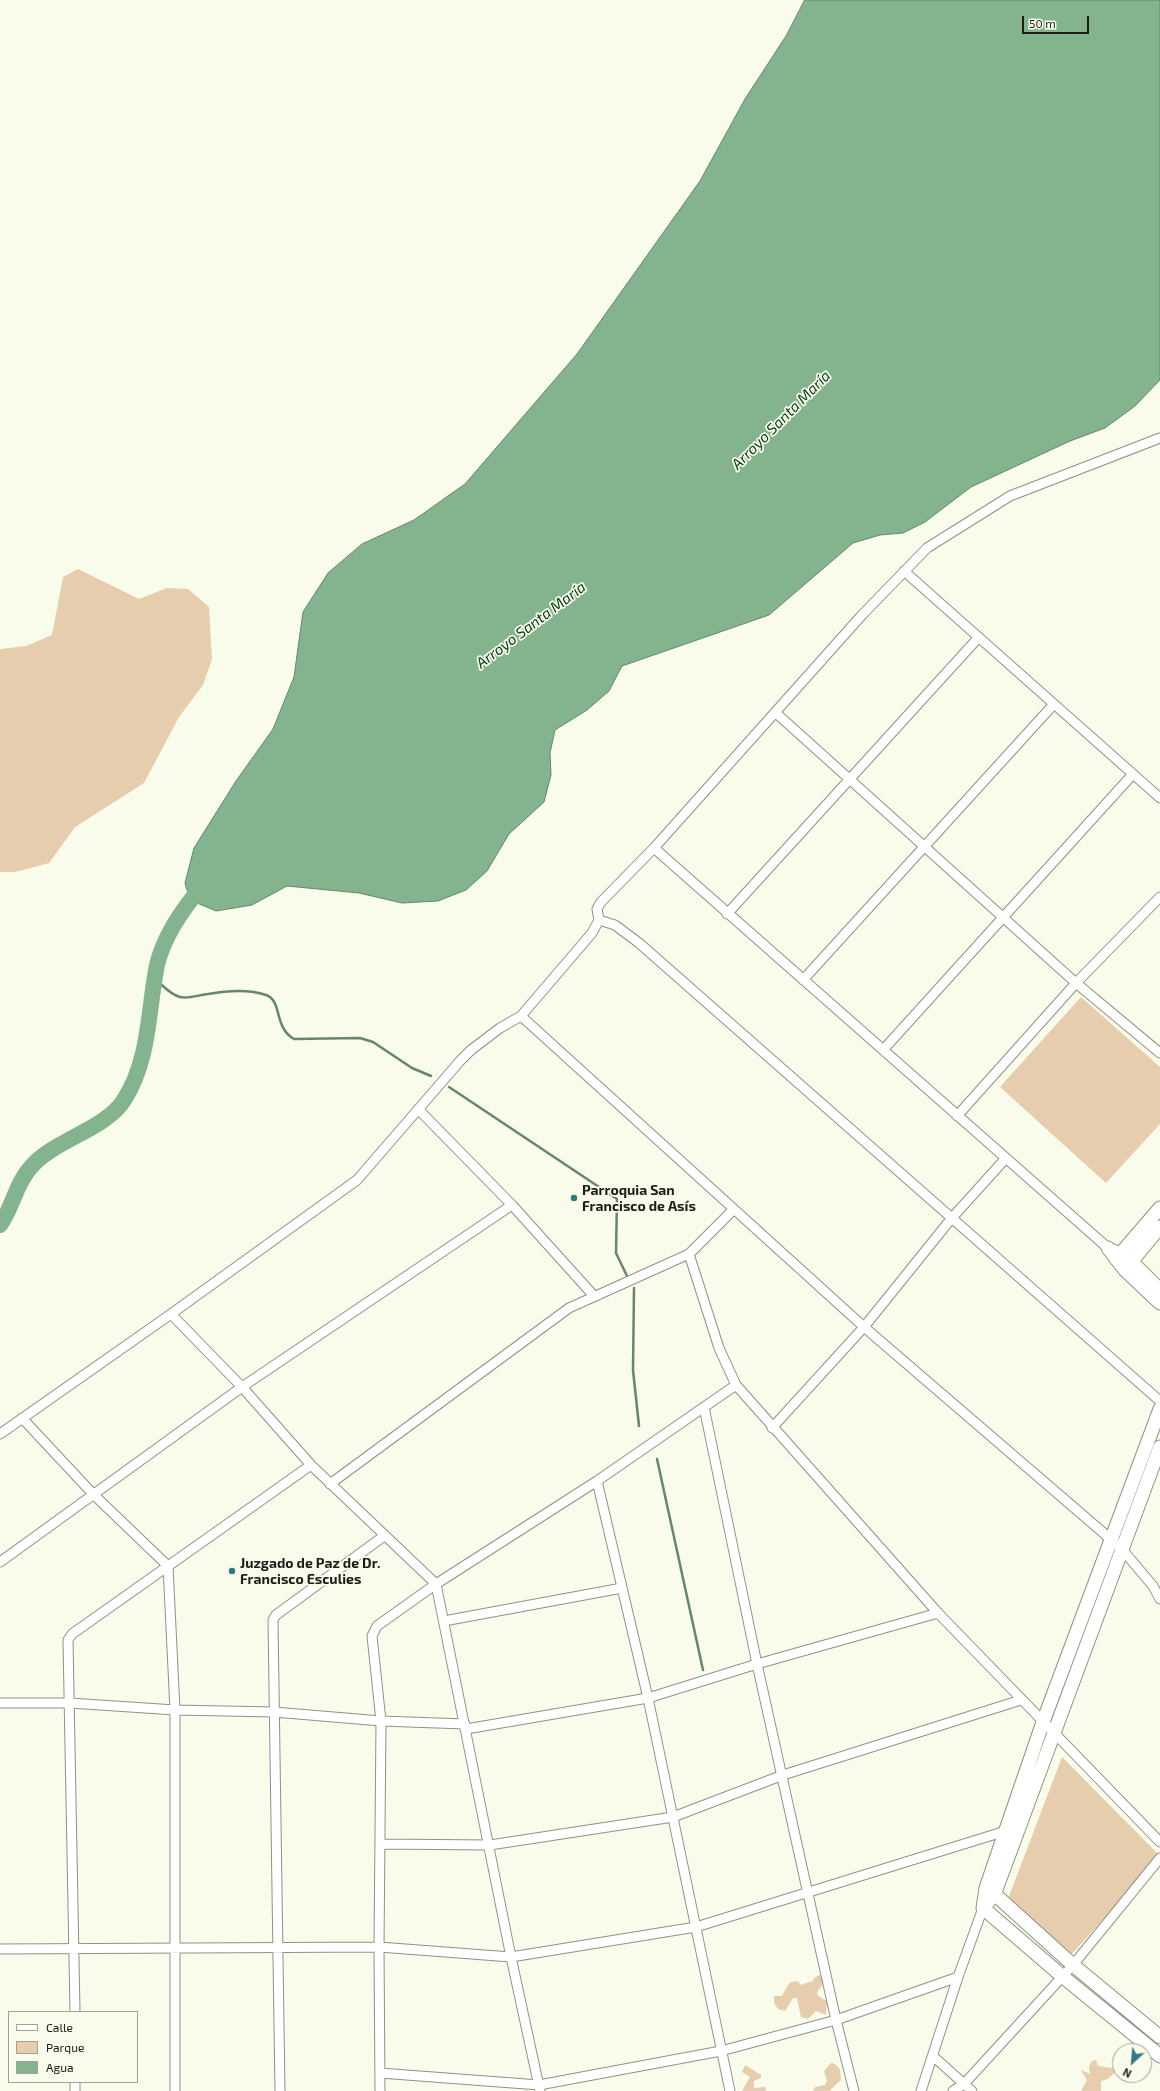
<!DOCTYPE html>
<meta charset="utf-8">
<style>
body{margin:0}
#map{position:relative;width:1160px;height:2091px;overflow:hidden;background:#f9fbeb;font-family:"Exo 2",sans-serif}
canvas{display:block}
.legend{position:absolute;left:8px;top:2011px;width:130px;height:72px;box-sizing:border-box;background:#f9fbeb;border:1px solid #a1a397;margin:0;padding:5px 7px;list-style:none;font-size:12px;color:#1e1e18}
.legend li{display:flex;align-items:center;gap:8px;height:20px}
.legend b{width:20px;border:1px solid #a1a397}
.north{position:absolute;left:1112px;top:2043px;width:40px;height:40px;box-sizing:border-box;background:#f9fbeb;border:1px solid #a1a397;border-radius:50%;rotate:206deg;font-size:11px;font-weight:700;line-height:16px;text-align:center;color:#1e1e18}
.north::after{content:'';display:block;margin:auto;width:14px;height:18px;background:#327983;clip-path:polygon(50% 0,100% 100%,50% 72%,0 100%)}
.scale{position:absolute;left:1022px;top:16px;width:67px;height:18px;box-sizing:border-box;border:2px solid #1e1e18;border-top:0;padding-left:5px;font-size:12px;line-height:14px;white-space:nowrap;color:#1e1e18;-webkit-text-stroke:3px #f9fbeb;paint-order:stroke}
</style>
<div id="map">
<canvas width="1160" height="2091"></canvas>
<ul class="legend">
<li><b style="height:5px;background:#fff"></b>Calle</li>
<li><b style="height:11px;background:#e5cdad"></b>Parque</li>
<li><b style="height:11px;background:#83b48e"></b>Agua</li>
</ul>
<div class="north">N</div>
<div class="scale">50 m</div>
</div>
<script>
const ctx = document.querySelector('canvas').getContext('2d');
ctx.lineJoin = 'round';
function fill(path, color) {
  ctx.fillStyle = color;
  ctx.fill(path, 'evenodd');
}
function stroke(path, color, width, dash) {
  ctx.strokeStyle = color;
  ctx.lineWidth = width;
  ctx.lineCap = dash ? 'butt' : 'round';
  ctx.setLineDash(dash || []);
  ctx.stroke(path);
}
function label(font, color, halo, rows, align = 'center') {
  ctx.font = font + ' "Exo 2",sans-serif';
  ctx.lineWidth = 3.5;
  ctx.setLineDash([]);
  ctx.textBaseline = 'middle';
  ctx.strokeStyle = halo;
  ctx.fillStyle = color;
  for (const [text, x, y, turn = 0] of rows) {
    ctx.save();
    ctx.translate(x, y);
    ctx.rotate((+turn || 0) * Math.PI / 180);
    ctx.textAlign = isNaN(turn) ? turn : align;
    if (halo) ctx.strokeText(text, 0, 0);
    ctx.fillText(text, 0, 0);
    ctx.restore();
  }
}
fill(new Path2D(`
 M78,569L139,599L167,588L188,589L209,607L212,659L203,685L179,717L144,783L75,827L49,863L15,872H0V649L26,646L52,635L63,577Z
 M1081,997L1160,1067V1124L1106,1183L1000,1087Z
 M1062,1757L1160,1856L1070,1956L1008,1899Z
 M819,1975L823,1977V1984L817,1992L818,1996L827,2001L826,2015L816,2011L808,2019L801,2017L797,1998H793L785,2011L778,2009L774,2003V1996H782C786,1990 788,1978 799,1982L800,1985L813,1981L814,1978Z
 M1096,2060L1098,2066L1111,2068L1116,2063H1120V2068L1108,2079L1101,2081V2091H1081L1087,2080L1081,2070L1090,2074L1089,2067L1092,2061Z
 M831,2063L835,2064L840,2069L841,2080L830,2090L832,2091H813L815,2087L825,2085L827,2081L824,2071Z
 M745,2065L761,2075V2078L754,2081V2088L765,2087L766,2091H742L750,2077L742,2072Z`), '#e5cdad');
const water = new Path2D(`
 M805,0H1160V380L1135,406L1105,428L1070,441L971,487L925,522L903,533L880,535L853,543L769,615L622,666L609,691L587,710L555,730L550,753L551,775L544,802L509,834L487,871L466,890L438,901L402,903L359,893L287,886L252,905L216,911L190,900L185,883L194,848L236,781L273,729L294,677L303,612L328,573L362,544L414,520L465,484L577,354L700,181L745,99L786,36Z`);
fill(water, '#83b48e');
stroke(water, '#65876b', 1);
stroke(new Path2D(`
 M155,979C162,985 171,995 180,997C188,999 199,995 208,994C225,991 249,989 266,995C283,1001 273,1027 294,1039L360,1038L373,1042L412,1068L431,1076
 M449,1087L617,1199L616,1253L627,1276
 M634,1288L633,1370L639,1426
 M657,1459L703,1670`), '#65876b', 2.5);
stroke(new Path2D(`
 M0,1225C13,1207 16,1183 31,1167C54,1140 106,1129 124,1100C150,1060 148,1009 157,965C164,935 184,907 204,884`), '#83b48e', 16);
const street = new Path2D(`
 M904,571L1160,798
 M776,713L1076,983L1160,1053
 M654,848L1108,1248
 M727,914L979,637
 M599,920L615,925L639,943L1160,1401
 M803,980L1054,704
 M521,1016L864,1327L1121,1548L1153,1586L1160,1599
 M883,1050L1133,774
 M418,1109L512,1205L594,1296
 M957,1116L1076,983L1160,897
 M689,1254L719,1348L736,1385L938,1613L1160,1842
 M171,1314L242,1387L311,1465L436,1584L511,1957L540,2091
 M704,1407L757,1664L836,2020L854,2091
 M22,1418L93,1494L168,1566L175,1710V2091
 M772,1428L864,1327L951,1219L1006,1158
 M0,1434L171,1314L357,1180L460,1061L471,1050L500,1028L521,1016L592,933L599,920L597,909L601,902L654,848L862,615L927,548L1010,496L1160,438
 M597,1481L648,1698L730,2091
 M330,1484L569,1308L689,1254L733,1210
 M0,1562L242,1387L512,1205
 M444,1621L622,1588
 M0,1703H70L175,1710L274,1712L381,1721L465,1724
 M466,1729L648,1698L757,1664L938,1613
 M380,1844L490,1845L673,1817L783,1775L1021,1700
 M0,1949L379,1947L511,1957L696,1927L1009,1830
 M75,2012L68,1640L72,1634L311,1465
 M934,2057L972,2091
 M380,2073L539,2085L721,2051L836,2020L958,1977
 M75,2091V2082
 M280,2091L273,1620L276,1615L384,1536
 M380,2091L379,1947L381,1721L372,1636L377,1626L436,1584L597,1481L736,1385
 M921,2091L958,1977L983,1908
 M953,2091L964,2084L1073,1965L1160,1858`);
const secondary = new Path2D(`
 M1108,1248L1125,1270L1160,1303
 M1113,1251L1131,1261L1160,1290
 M1116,1259L1160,1208
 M1126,1268L1160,1227
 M989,1889L1073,1965L1160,2037
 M983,1908L986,1888L1043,1722L1160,1409
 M983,1908L994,1895L1160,1447
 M983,1908L1062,1976L1160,2056`);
stroke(street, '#909283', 11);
stroke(secondary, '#909283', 15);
stroke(street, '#fff', 9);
stroke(secondary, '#fff', 13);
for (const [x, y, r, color] of [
 [574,1198,4,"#327983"],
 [232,1571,4,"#327983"]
]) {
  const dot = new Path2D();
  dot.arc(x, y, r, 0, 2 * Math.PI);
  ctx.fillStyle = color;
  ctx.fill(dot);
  stroke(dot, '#f9fbeb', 1.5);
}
label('bold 14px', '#1e1e18', '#f9fbeb', [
 ["Parroquia San",582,1190],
 ["Francisco de Asís",582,1206],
 ["Juzgado de Paz de Dr.",240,1563],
 ["Francisco Esculies",240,1579]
], 'left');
label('italic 15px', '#003a18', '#f9fbeb', [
 ["Arroyo Santa María",781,420,-45],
 ["Arroyo Santa María",531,625,-37]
]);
</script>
